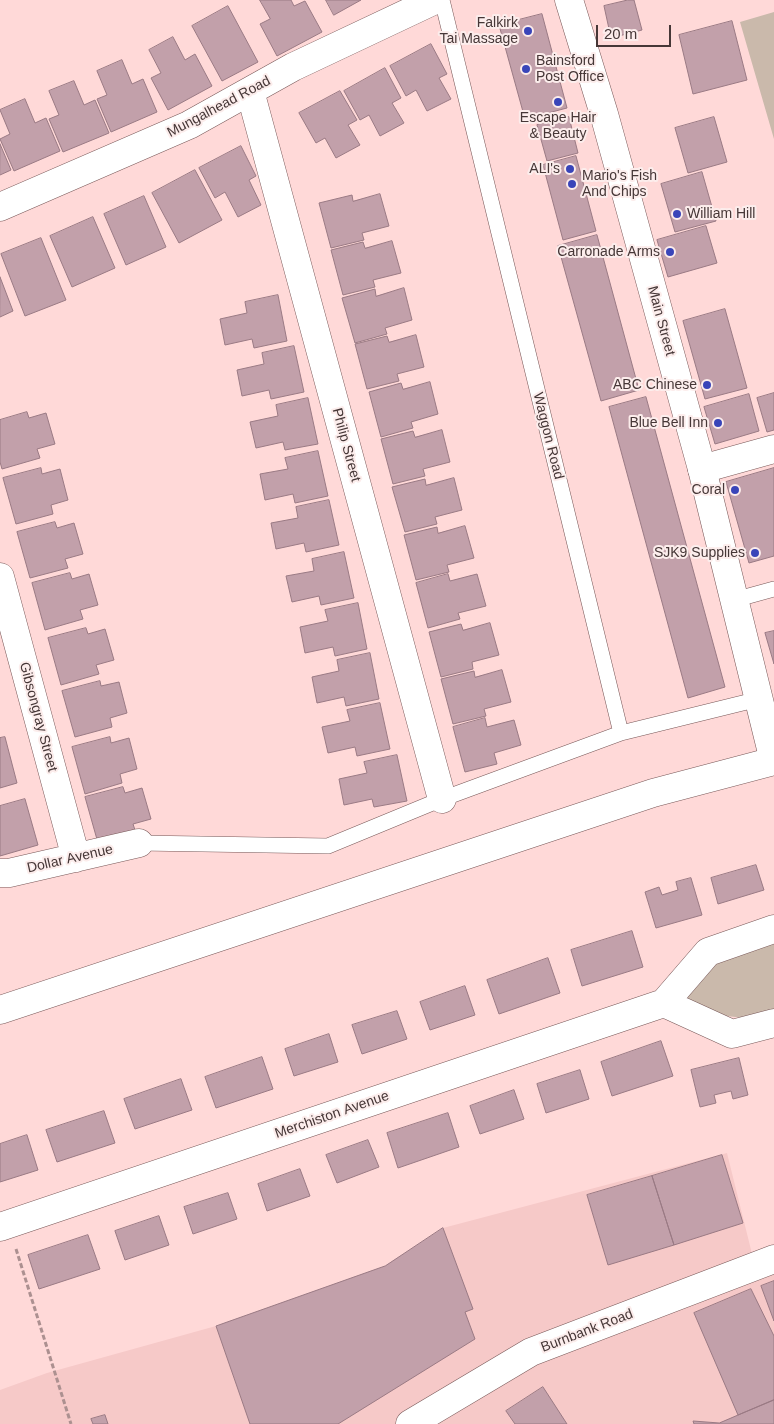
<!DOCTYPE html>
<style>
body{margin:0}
#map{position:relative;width:774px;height:1424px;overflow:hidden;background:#ffd9d8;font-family:Arial,sans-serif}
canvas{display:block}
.scale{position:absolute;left:596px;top:25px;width:75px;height:22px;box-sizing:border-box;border:2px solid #463737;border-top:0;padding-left:6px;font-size:15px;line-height:18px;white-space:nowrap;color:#463737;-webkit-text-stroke:4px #fcedec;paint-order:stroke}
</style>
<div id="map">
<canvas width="774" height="1424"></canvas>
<div class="scale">20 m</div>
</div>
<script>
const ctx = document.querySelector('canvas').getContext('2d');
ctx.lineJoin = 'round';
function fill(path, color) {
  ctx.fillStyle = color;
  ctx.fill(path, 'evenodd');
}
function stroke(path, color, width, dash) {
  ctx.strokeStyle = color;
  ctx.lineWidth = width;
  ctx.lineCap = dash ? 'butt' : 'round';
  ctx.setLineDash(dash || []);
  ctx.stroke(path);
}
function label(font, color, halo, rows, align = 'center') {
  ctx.font = font + ' Arial,sans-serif';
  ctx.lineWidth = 4;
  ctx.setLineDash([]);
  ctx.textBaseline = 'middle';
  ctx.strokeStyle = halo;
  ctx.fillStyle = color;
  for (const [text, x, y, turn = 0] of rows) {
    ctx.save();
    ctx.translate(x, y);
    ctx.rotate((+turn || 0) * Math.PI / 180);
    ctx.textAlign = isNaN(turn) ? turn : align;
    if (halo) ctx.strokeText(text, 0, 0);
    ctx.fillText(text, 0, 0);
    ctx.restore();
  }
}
fill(new Path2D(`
 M727,1153L755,1266L774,1259V1424H0V1390L47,1373L216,1326L385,1266L443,1228Z`), '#f6c9c8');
fill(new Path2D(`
 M774,12V139L740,22Z
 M774,942V1011L744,1018L718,1015L688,999L687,992L689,986L720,960Z`), '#cab9ab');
const building = new Path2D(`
 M260,0H291L294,6L305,1L322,32L277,56L260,24L270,19Z
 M326,0H361L334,15Z
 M628,0H634L642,30L611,38L604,6Z
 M228,6L258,62L222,81L192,26Z
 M542,14L567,108L525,119L499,25Z
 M732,21L747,80L693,94L679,35Z
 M173,37L185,60L195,54L212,86L168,110L151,78L161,73L149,50Z
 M431,44L447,74L439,78L451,99L427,111L416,90L406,96L390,66Z
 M122,60L132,84L143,79L157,112L111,132L97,99L107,95L97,71Z
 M385,68L401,98L392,103L404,123L380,136L369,115L360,120L344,91Z
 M74,81L84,105L95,100L109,133L63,152L49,119L59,115L49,91Z
 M340,91L357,120L348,125L360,145L336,158L325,138L316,143L299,113Z
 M25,99L35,123L46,118L60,151L14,171L0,139L10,134L0,110Z
 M569,117L578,153L547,161L537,125Z
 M714,117L727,162L688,173L675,128Z
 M0,144L11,170L0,175Z
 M241,146L256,176L249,180L261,205L238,217L225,192L215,198L199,168Z
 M576,156L596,231L563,240L543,165Z
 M195,170L222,220L179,243L152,193Z
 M702,172L716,221L675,232L661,184Z
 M380,194L389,226L362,233L364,240L331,248L319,203L352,195L353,201Z
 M144,196L166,247L126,265L104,214Z
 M93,217L115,268L72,287L50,236Z
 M706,226L717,263L668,277L657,240Z
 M597,235L639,390L601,401L558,246Z
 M41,238L66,300L25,316L1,254Z
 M392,241L401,273L373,280L375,287L343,295L331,250L363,242L365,248Z
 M0,277L13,311L0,317Z
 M404,288L412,320L385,328L387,334L355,343L342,298L375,289L376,296Z
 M278,295L287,341L254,348L252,339L225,345L220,319L247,313L245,302Z
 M725,309L747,388L705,399L683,321Z
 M416,335L424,367L397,374L399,381L367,389L355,344L387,336L389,342Z
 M294,346L304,392L271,399L269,390L242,396L237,370L264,364L262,353Z
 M430,382L438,414L411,422L413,428L381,437L369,392L401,383L403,389Z
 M774,393V430L767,432L757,398Z
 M749,394L759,431L715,444L704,407Z
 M646,397L725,687L688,698L609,407Z
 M308,398L318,444L285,450L283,442L256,448L250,422L278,416L276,405Z
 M27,412L29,418L46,413L55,444L37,449L40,458L2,469L0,462V420Z
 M442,430L450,462L423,469L425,476L393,484L381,439L413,431L415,437Z
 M318,451L328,496L295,503L293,494L265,500L260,474L288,469L285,458Z
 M41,468L42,474L60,469L68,500L51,505L53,514L16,524L3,478Z
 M774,468V556L749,563L726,482Z
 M454,478L462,510L435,517L437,524L405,532L392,487L425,479L426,485Z
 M329,500L339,545L306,552L304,543L276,549L271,523L298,518L296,507Z
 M55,522L57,528L74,523L83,554L65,559L68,568L30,578L17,532Z
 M465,526L474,558L447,565L449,572L416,580L404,535L437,527L438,533Z
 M344,552L354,598L321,605L319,596L292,602L286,576L314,571L312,559Z
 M70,573L72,579L89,574L98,605L80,610L83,619L45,630L32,583Z
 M448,574L450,581L477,574L486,606L458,613L460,619L428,628L416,583Z
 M358,603L367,649L335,656L333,647L305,653L300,627L328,621L325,610Z
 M490,623L499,655L472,662L473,669L441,677L429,632L461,624L463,630Z
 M86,628L88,634L105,629L114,660L96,665L99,674L61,685L48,638Z
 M774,631V664L765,633Z
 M370,653L379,699L346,706L344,697L317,703L312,677L339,671L337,660Z
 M502,670L511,702L484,709L486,716L453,724L441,679L474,671L475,677Z
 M100,681L101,686L119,682L127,713L110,718L112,727L75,737L62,691Z
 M380,703L390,749L357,756L355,747L328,753L322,727L350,721L347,710Z
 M485,718L487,727L514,720L521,745L494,753L497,764L465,772L453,727Z
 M5,737L17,783L0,788V738Z
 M110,737L111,743L129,738L137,769L120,774L122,783L85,794L72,747Z
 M397,755L407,801L374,807L372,799L344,805L339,779L367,773L364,762Z
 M123,787L125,793L142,788L151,819L133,824L136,833L98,843L85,797Z
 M25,799L38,845L0,856V806Z
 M756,865L764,890L718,904L711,878Z
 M691,878L702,915L656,928L645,892L659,887L662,895L678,890L676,882Z
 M632,931L643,967L582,986L571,950Z
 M548,958L560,993L499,1014L487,980Z
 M465,986L475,1015L430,1030L420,1002Z
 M397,1011L407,1039L362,1054L352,1025Z
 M329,1034L338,1062L294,1076L285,1049Z
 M661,1041L673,1076L612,1096L601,1062Z
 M262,1057L273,1089L216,1108L205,1077Z
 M739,1058L748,1095L733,1099L731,1091L714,1095L716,1103L700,1107L691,1070Z
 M580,1070L589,1099L546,1113L537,1084Z
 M181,1079L192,1110L135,1129L124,1099Z
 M514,1090L524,1119L480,1134L470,1106Z
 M104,1111L115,1143L57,1162L46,1130Z
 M448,1113L459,1147L398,1168L387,1133Z
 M27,1135L38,1170L0,1182V1144Z
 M368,1140L379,1167L337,1183L326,1155Z
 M722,1155L743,1223L674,1245L652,1176Z
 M300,1169L310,1196L267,1211L258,1184Z
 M652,1176L674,1245L608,1265L587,1195Z
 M228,1193L237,1219L193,1234L184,1207Z
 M159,1216L169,1245L125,1260L115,1231Z
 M443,1228L473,1309L465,1312L475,1339L338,1424H250L216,1326L385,1266Z
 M88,1235L100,1269L39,1289L28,1255Z
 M774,1281V1321L761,1286Z
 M751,1289L774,1336V1400L738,1415L694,1313Z
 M543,1387L567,1424H515L506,1411Z
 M774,1400V1424H694L693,1421L719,1423Z
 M105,1415L108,1424H93L91,1419Z`);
fill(building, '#c2a0aa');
stroke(building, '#9a7a84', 1);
const lane = new Path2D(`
 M442,0L621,733L759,699
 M734,600L774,589
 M139,843L328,846L442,799L621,733`);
const street = new Path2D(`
 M250,91L442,799
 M0,207L189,125L293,67L435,0
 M702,469L774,449
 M0,577L76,858
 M0,873H9L139,843
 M774,929L708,952L664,1003L732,1034L774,1023
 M0,1227L664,1003
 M410,1424L531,1352L774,1259`);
const secondary = new Path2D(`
 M569,0L604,114L702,469L774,761`);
const primary = new Path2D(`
 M0,1010L653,793L774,761`);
stroke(lane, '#785858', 16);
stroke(street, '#785858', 29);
stroke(secondary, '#785858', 29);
stroke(primary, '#785858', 29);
stroke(new Path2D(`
 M16,1249L71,1424`), '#ac9090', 3, [5, 2.5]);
stroke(lane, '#fff', 15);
stroke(street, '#fff', 28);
stroke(secondary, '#fff', 28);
stroke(primary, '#fff', 28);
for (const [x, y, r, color] of [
 [528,31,5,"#3945b9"],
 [526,69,5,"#3945b9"],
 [558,102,5,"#3945b9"],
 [570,169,5,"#3945b9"],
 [572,184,5,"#3945b9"],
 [677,214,5,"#3945b9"],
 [670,252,5,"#3945b9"],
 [707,385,5,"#3945b9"],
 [718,423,5,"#3945b9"],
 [735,490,5,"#3945b9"],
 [755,553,5,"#3945b9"]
]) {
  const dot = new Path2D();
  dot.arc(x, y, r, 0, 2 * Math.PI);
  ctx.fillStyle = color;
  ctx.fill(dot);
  stroke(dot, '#fcedec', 2);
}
label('14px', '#463737', '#fcedec', [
 ["Falkirk",518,23],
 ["Tai Massage",518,39],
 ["Bainsford",536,61,"left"],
 ["Post Office",536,77,"left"],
 ["Escape Hair",558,118,"center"],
 ["& Beauty",558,134,"center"],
 ["ALI's",560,169],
 ["Mario's Fish",582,176,"left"],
 ["And Chips",582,192,"left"],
 ["William Hill",687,214,"left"],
 ["Carronade Arms",660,252],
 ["ABC Chinese",697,385],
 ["Blue Bell Inn",708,423],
 ["Coral",725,490],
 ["SJK9 Supplies",745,553]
], 'right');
label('14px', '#463737', '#fcedec', [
 ["Mungalhead Road",219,107,-28],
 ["Main Street",661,321,75],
 ["Waggon Road",548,436,76],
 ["Philip Street",346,445,75],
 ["Gibsongray Street",38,717,75],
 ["Dollar Avenue",70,859,-13],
 ["Merchiston Avenue",332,1115,-19],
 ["Burnbank Road",587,1331,-21]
]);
</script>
